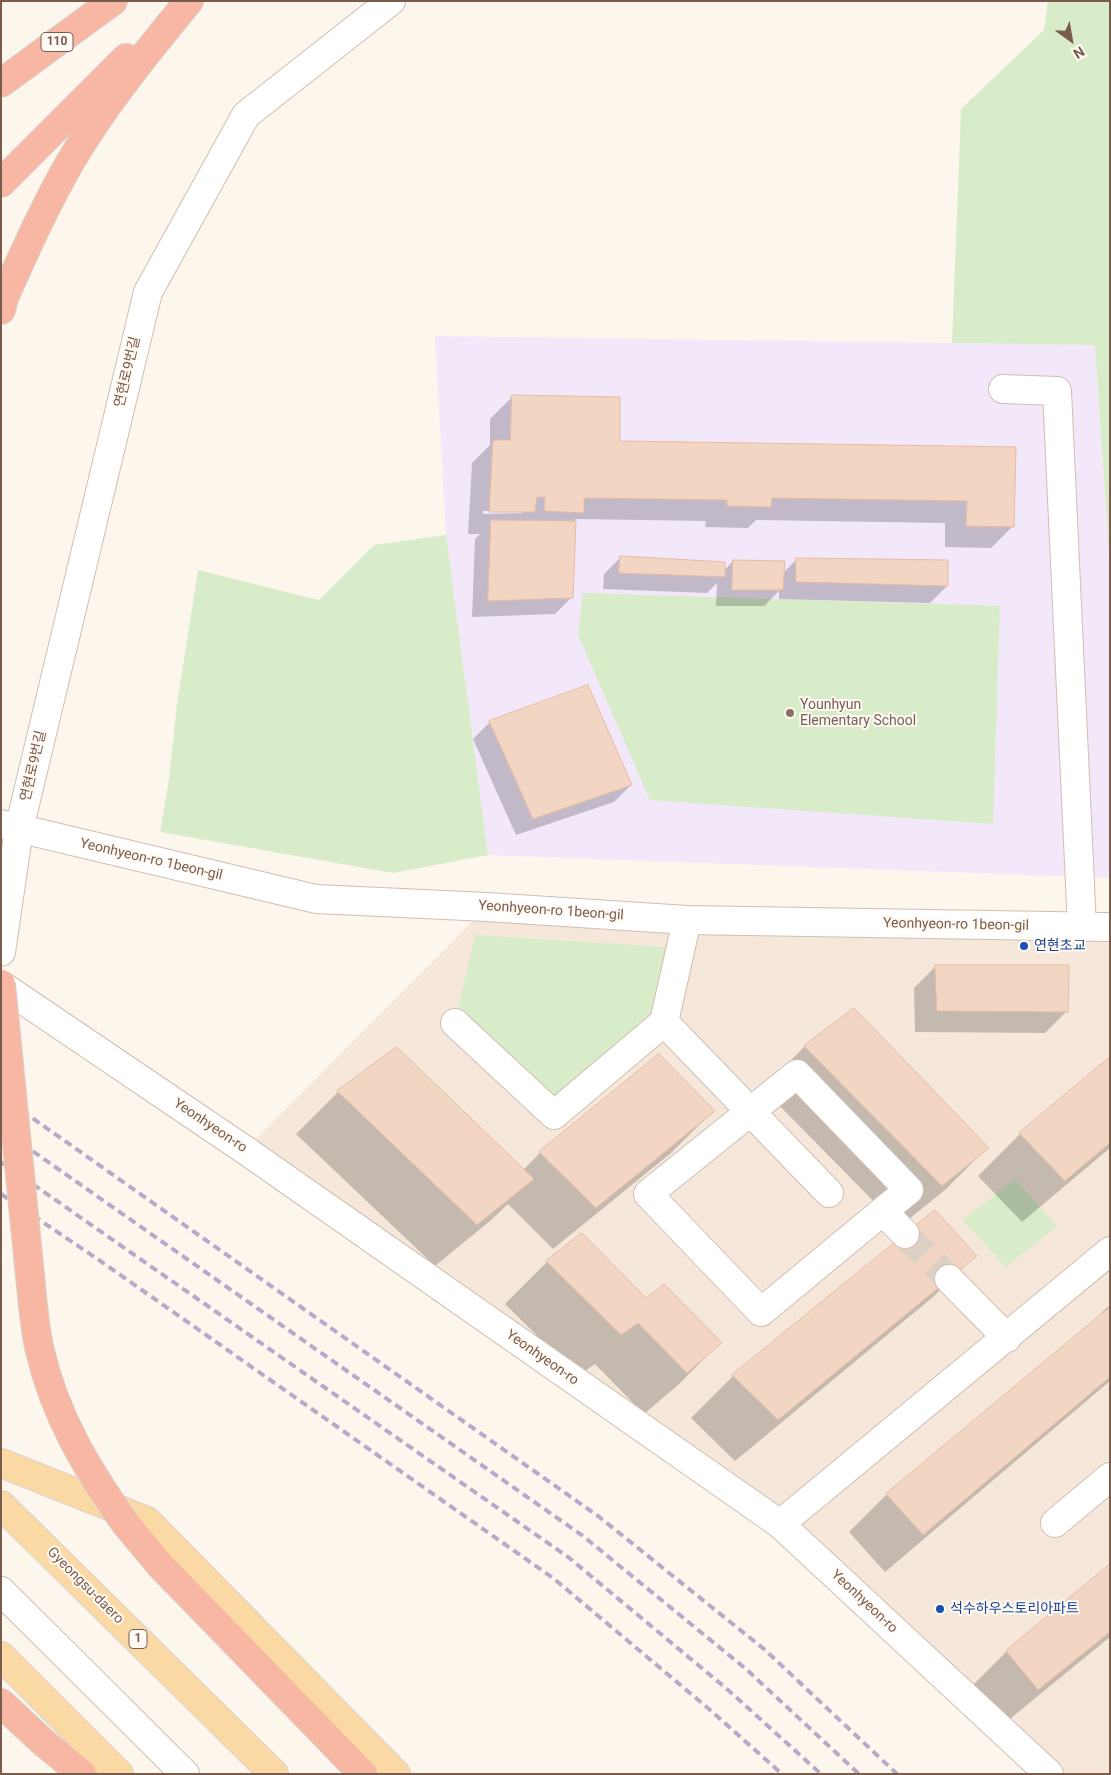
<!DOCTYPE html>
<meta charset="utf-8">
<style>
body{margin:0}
#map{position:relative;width:1111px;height:1775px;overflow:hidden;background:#fdf6ec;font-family:Roboto,sans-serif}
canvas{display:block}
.frame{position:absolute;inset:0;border:2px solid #7a5c4d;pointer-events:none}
.north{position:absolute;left:1046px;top:15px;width:50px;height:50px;-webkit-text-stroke:4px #fffaf3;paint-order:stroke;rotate:148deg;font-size:14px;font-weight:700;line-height:20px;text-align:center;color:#7a5c4d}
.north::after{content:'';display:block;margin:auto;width:18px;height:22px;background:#7a5c4d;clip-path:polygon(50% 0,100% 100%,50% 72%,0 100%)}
</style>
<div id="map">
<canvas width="1111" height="1775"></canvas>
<div class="frame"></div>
<div class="north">N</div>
</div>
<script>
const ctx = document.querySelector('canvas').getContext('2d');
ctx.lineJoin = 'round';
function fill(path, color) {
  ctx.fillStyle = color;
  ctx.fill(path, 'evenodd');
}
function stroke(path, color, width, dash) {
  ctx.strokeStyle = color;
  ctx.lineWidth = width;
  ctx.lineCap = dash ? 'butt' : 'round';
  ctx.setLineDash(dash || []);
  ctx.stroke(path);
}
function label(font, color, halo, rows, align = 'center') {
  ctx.font = font + ' Roboto,"Noto Sans KR",sans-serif';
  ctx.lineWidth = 4;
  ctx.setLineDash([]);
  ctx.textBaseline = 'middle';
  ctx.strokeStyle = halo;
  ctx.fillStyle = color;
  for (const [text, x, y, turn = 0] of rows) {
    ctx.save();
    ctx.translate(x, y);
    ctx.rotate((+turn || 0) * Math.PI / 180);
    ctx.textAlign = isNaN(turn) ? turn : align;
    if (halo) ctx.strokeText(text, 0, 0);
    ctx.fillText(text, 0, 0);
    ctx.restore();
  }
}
fill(new Path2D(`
 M487,907L1110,927V1774H1049L780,1524L245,1150Z`), '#f5e8da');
fill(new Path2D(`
 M435,336L1095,345L1110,571V878L488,855L446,535Z`), '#f3e8fa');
fill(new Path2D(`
 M1048,1H1110V568L1095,345L952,343L961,109L1044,30Z
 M446,535L488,855L393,873L160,832L169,779L177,704L198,570L319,600L374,545Z
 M583,593L1000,606L993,824L650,800L578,635Z
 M475,935L680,948L664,1022L554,1115L455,1023Z
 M1015,1179L1057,1226L1006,1267L963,1220Z`), '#d8ecc9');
fill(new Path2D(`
 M512,397L618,442L1014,448L1013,526L991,548L945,547V523L756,520L748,528L705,527L706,521L576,519L573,522L572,597L555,614L472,617L475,539L480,534H468L472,463L490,445V419ZM483,511H524L522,513L483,514Z
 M621,557L724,571L733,561L782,574L796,560L947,586L930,603L779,599V591L764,606H716L717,583L707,593L603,589L604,574Z
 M490,722L631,785L614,802L516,835L473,739Z
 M936,966L1067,1011L1045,1033L915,1032L914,988Z
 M854,1010L987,1148L945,1190L899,1227L763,1089L804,1047Z
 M1110,1059V1148L1022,1222L978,1176L1020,1134Z
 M338,1092L523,1170L540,1153L713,1111L671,1153L553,1249L508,1204L490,1221L435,1266L296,1134Z
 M935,1212L975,1256L933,1297L735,1461L691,1418L733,1376Z
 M582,1235L645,1300L720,1343L678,1385L644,1414L595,1364L578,1376L505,1304L547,1262Z
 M1110,1305V1381L885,1572L849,1532L886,1495L1104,1314L1102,1312Z
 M1110,1565V1637L1000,1727L969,1689L1006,1652Z`), '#0003');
const building = new Path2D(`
 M512,395L620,397V441L1016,447L1014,527L966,526L967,501L772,498L771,507L727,506V500L584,498V513L544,511L545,497H537L535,512H489L493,440H510Z
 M491,520L576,521L573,598L488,601Z
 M620,556L725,562V577L619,573Z
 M796,558L948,560V586L796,582Z
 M733,560L785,561L783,590H732Z
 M588,685L632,785L533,819L489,721Z
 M935,965H1069L1068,1012L937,1011Z
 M854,1008L989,1148L942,1186L804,1046Z
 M397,1047L534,1179L477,1225L337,1091Z
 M659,1054L715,1111L596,1208L539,1152Z
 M1110,1057V1143L1065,1181L1019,1133Z
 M935,1210L977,1256L778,1420L732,1375Z
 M582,1233L646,1298L664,1284L722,1343L687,1373L638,1323L621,1335L546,1261Z
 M1110,1307V1377L923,1535L886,1494Z
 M1110,1564V1632L1038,1690L1006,1651Z`);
fill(building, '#f3d5c3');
stroke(building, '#e6bba3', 1);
stroke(new Path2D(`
 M905,1234L949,1279`), '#dcd0c4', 28, [28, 14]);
const minor = new Path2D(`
 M1003,389L1057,391L1082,927
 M1,824L316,899L487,907L687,920L1110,927
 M687,920L664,1022L829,1193
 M1,952L19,829L148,292L246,115L391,1
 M1,985L245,1150L780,1524L1049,1774
 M455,1023L554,1115L664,1022
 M883,1211L761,1312L648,1194L797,1074L909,1190L883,1211L905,1234
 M949,1279L1007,1338
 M1055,1523L1110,1477
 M780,1524L1110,1251
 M1,1591L185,1774`);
const major = new Path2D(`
 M1,1463L147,1521L396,1774
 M1,1505L274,1774
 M1,1656L119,1774`);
const highway = new Path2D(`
 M1,83L113,1
 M1,183L126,58
 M1,310L4,298C24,252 44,208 69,164C103,106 146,53 189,1
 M125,1523L160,1565L363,1774
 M1,1703L43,1742L82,1774`);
stroke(minor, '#d1beb0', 30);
stroke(major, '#dad1cd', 30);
stroke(highway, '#dad1cd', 30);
stroke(minor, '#fff', 28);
stroke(major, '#fbd9a5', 28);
stroke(highway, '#f7b7a3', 28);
stroke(new Path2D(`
 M1,1096L598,1516L764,1649L897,1774
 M1,1129L583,1536L746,1669L859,1774
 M1,1162L568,1557L727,1689L821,1774
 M1,1194L99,1260L553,1578L709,1709L782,1774`), '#b9a8c9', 4, [8, 5]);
const highwayBridge = new Path2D(`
 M1,984L33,1306C35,1321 36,1336 40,1351C55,1416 87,1469 125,1523`);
stroke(highwayBridge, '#dad1cd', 30, []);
stroke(highwayBridge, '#f7b7a3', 28);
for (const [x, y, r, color] of [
 [790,713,5,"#8d6e63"],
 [1024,946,5,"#1a4fb4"],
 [940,1609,5,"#1a4fb4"]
]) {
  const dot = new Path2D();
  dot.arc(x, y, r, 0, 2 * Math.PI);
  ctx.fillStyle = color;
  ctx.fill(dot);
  stroke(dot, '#fffaf3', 2);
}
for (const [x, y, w] of [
 [57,42,32],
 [138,1639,18]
]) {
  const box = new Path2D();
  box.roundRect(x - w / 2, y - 9.5, w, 19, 4);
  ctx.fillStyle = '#fffaf3';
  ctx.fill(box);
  stroke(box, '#7a5c4d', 1);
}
label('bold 12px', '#7a5c4d', null, [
 ["110",57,42],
 ["1",138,1639]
]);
label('14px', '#7a5c4d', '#fffaf3', [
 ["연현로9번길",128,372,-77],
 ["연현로9번길",34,766,-77],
 ["Yeonhyeon-ro 1beon-gil",151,860,13],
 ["Yeonhyeon-ro 1beon-gil",551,911,4],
 ["Yeonhyeon-ro 1beon-gil",956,925,1],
 ["Yeonhyeon-ro",210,1126,34],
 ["Yeonhyeon-ro",542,1358,35],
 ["Gyeongsu-daero",85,1586,45],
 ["Yeonhyeon-ro",864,1602,43]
]);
label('14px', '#785e54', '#fffaf3', [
 ["Younhyun",800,705],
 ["Elementary School",800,721]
], 'left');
label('14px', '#164399', '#fffaf3', [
 ["연현초교",1034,946],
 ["석수하우스토리아파트",950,1609]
], 'left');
</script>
